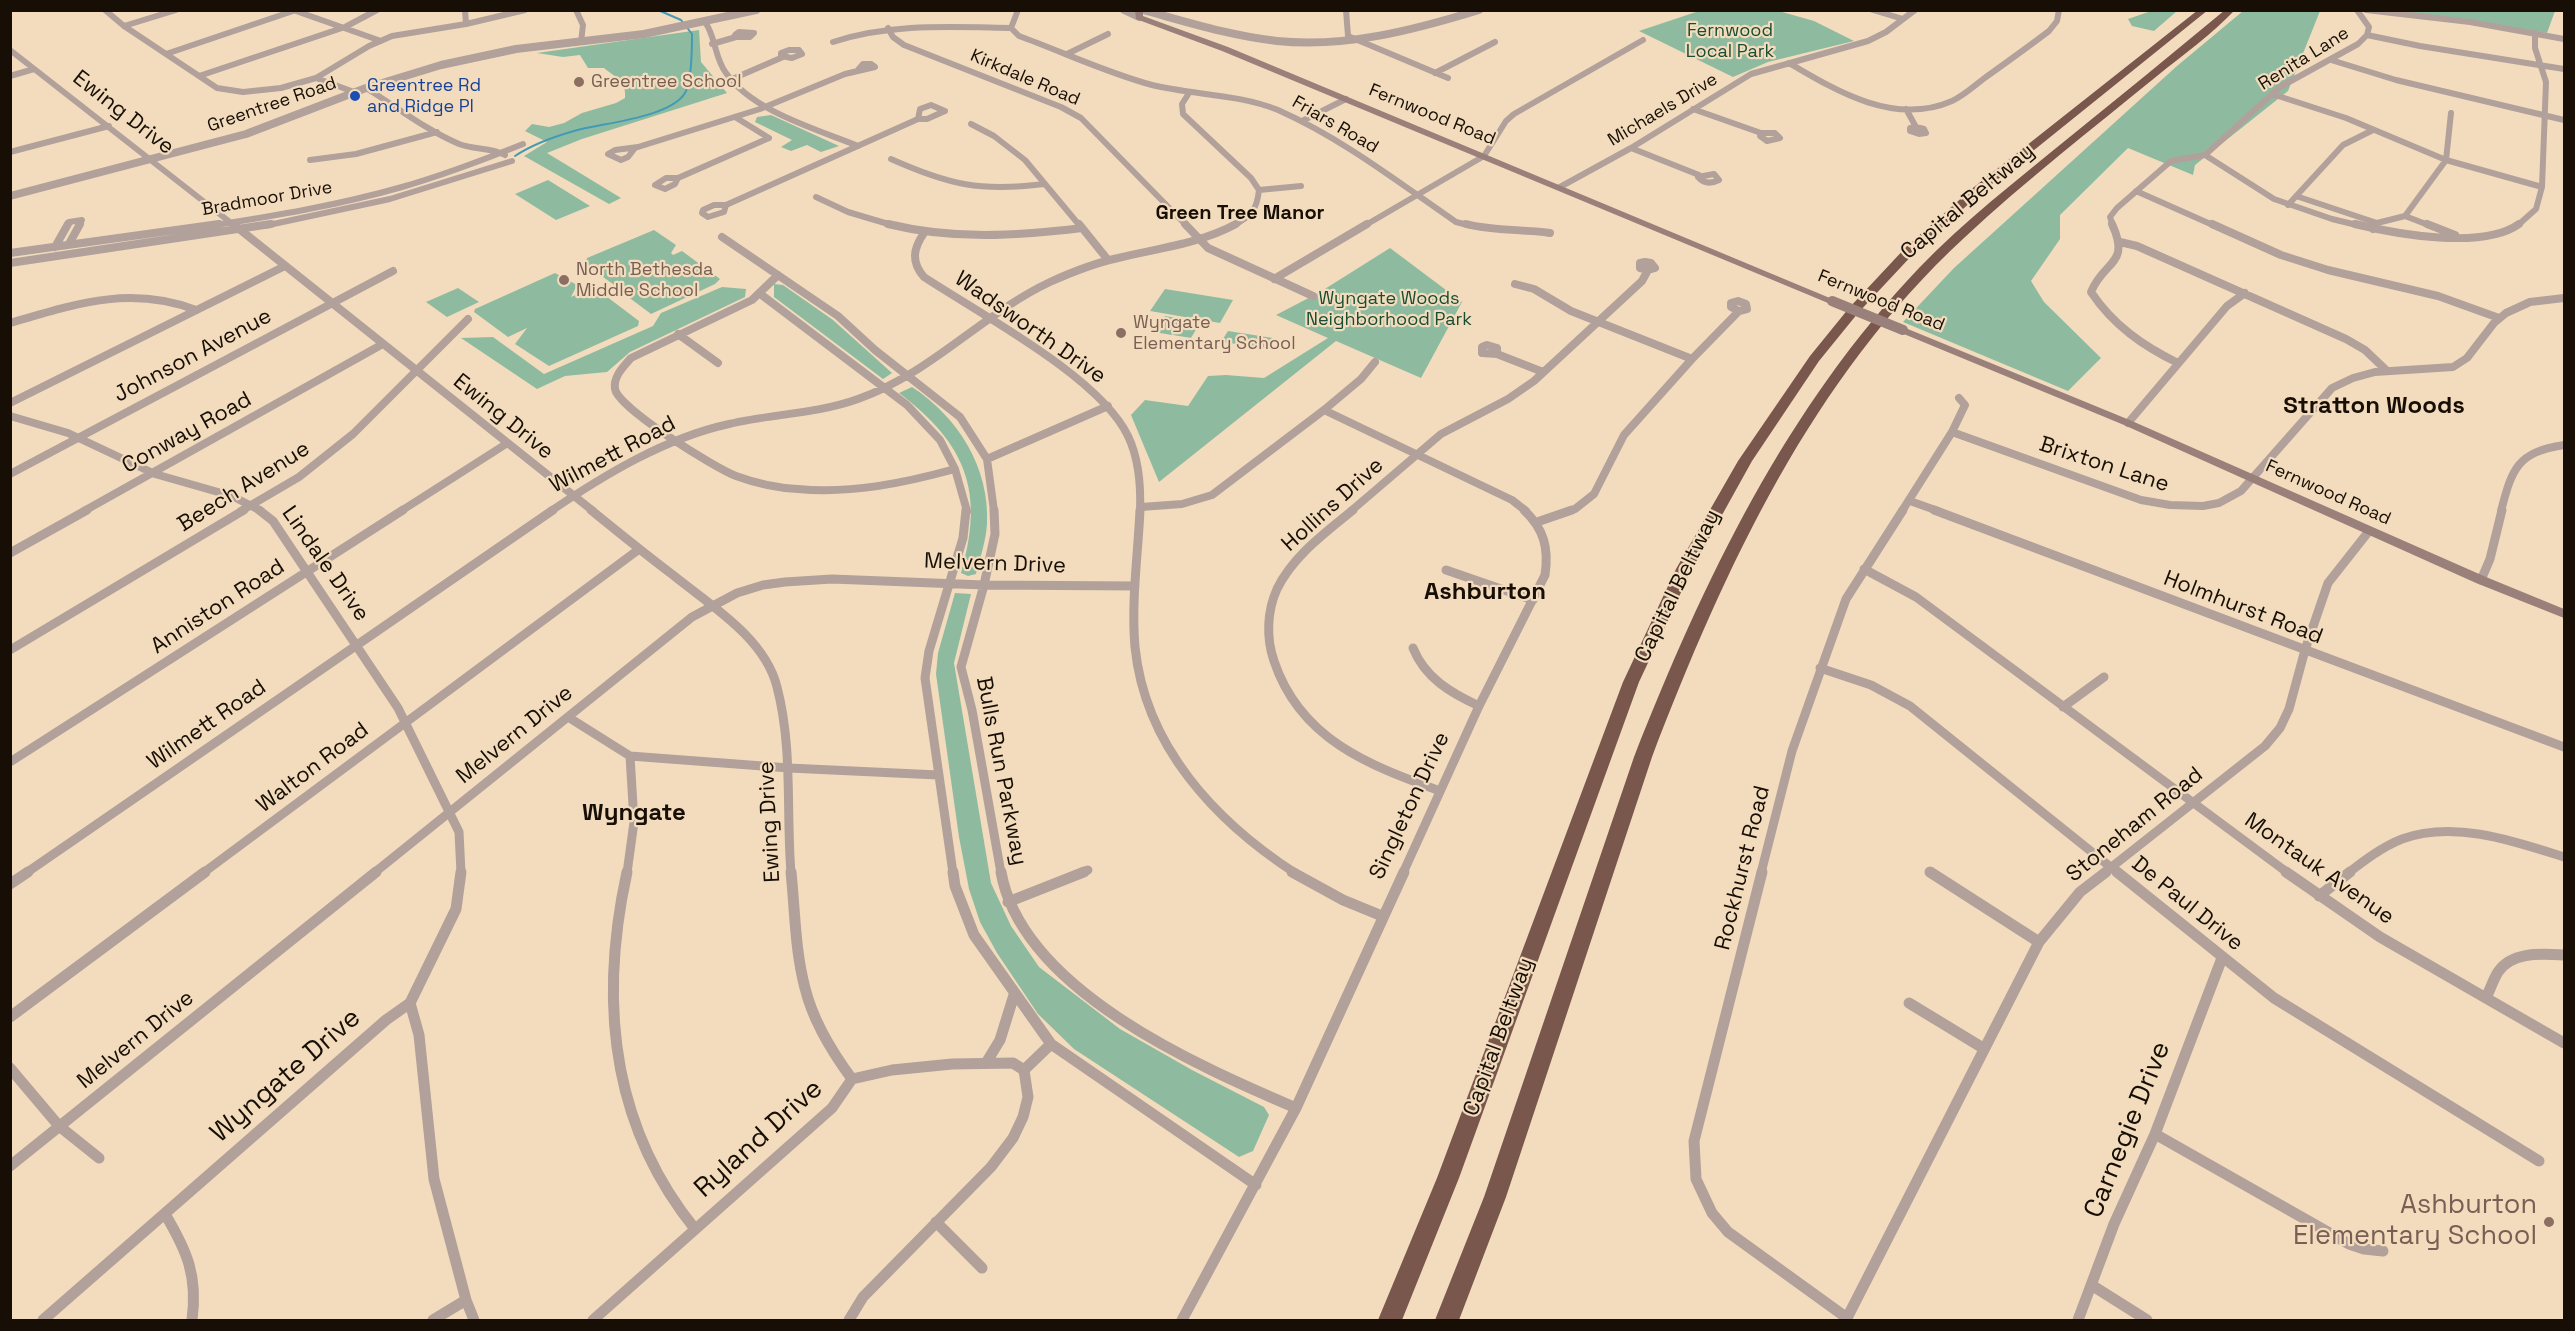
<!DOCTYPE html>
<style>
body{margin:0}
#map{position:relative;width:2575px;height:1331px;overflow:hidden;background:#f3dcbd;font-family:"Space Grotesk",sans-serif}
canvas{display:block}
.frame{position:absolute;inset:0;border:12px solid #170f05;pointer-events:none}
</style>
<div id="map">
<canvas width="2575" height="1331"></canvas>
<div class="frame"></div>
</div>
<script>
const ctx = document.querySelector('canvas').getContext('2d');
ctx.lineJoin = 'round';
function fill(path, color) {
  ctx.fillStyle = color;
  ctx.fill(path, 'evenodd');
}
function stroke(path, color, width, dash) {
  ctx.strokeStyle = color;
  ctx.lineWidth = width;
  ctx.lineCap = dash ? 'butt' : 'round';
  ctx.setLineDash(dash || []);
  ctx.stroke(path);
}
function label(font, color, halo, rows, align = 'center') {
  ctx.font = font + ' "Space Grotesk",sans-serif';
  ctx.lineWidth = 4.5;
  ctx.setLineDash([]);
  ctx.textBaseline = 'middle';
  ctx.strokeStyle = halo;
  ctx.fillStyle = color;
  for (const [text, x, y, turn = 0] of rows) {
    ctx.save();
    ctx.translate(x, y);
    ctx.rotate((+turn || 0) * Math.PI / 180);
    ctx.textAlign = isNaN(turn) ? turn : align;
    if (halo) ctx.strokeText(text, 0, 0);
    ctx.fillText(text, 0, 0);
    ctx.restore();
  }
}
fill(new Path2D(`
 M1775,10L1814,21L1854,41L1768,62L1733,77L1639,31L1699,11Z
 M2154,10L2177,11L2154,31L2132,26L2128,19Z
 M2243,11H2320L2288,91L2195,165L2193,175L2128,148L2060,215V239L2031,281L2044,302L2101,358L2068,391L1903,322L1954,268L2177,66Z
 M2400,11H2555L2547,33Z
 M699,30L701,62L727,93L582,139L547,153L621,198L609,204L524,156L547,142L525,131L532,124L549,127L564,123L582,113L616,103L625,98C627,82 615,77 604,68H588L580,55L563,57L537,53Z
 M771,115L839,146L821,152L807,145L791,151L781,147L792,140L755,122L757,117Z
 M548,180L590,206L556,220L515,194Z
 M654,230L676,245L671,253L673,255L682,251L720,279L715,284L651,314L627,296L629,293L620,286L617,287L585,264L587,258Z
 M1390,248L1462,302L1421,378L1336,341L1159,482L1131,415L1145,400L1188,406L1208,376L1226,375L1264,378L1328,338L1276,315L1320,292Z
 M555,273L577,285L571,297L594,287L639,321L638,326L549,366L515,344L527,328L508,337L474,312L475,309Z
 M774,284L783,285L833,320L892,373L883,379L774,297Z
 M722,287L746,289L745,297L630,352L607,372L565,376L537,389L461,338L493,337L544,374L653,326L661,313Z
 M458,288L479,302L447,317L426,302Z
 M1165,289L1233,300L1220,323L1150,311Z
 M1165,316L1182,319L1172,335L1154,332Z
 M1183,319L1201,321L1191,338L1173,335Z
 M1228,331L1273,338L1268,348L1221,342Z
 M912,387C958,417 990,468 987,524C986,541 980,558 976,574L968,576L961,573C985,491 966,444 899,393Z
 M955,593L971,594L954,663L991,883L1011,926L1039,967L1120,1029L1192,1070L1264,1107L1269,1115L1253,1151L1239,1157L1074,1049L1038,1014L997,953L980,922L969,889L959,837L936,674L938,653Z`), '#8ebba0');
stroke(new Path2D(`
 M515,156C533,144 553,137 574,131C601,123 670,118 685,93C692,81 692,48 692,34L681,20L658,10`), '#439ab7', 2);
stroke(new Path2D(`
 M105,10L124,26L217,88L243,92L281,88L316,78L369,46L392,36L466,24L525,10
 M465,10L466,24
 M576,10L583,25L581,42
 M1018,10L1011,28L1019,36C1063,52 1107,73 1152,85C1193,95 1239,94 1278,110C1343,139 1398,182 1456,222L1472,226
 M1346,10L1348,36L1448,78
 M1873,10L1903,19
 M2366,10L2470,22L2564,39
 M296,11L381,41
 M705,22C716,37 714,57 726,73C752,111 816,129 858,146
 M124,26L176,10
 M888,28L893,37L904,45L1061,107L1081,118L1187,226
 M739,32L754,33L750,37H736L735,35Z
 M2367,35L2420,46L2564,69
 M833,42C891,23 950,27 1011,28
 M712,44L736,37
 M10,50L235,226
 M789,50H799L802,54L792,58L781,56V53Z
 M166,54L296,10
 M1067,54L1108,34
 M2331,60L2396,80L2564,120
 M1789,63C1838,92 1895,126 1952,101C1965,95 1975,85 1986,77C2007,62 2028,47 2049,31L2057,21L2059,10
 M1435,73L1495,42
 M10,76L34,69
 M199,76L345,27L377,10
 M316,78L354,92
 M730,80L783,57
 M366,88C397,107 426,130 459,144C474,150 491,147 505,155
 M1189,93L1182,104L1183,114L1251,178L1259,190C1257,210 1251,216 1233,226
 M2272,94L2346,118L2446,160L2542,187
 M931,105L945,111L927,119H918L920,109Z
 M1693,109L1761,133
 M1906,109L1916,127
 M735,117L769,138
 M1302,121L1346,99
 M971,124L994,136L1025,160L1080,226
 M1916,127L1924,129L1926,133L1919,134L1910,131V128Z
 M1761,133H1775L1780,138L1767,141L1760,136Z
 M635,148L628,157L621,160L608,154L615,150L638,147L760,109L845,74L875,67L871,64H863L858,70
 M1631,148L1699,175
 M10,152L109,126
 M2205,155L2274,199L2332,219L2361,226
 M891,159C949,185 981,192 1044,184
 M310,160L356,154L437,132
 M1714,174L1719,180C1711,184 1704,184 1698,177Z
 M666,178H678L675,184L665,189L655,185Z
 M678,178L769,138
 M1560,187L1631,148L1751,74L1868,41L1886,32L1915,10
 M1259,190L1301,186
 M2136,191L2215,226
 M2296,196L2377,223
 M816,197L848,212L895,226
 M714,205H726L724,212L708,217L702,213L703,210Z
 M726,205L918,119
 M2288,205L2343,145L2373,130
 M2405,216L2446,160L2451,113
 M67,226L69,222L82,220L79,226
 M209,226C274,216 339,205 402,187C444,175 483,160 523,144
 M264,226L390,199L512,161
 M1364,226L1484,156L1506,121L1514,114L1643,40
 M2113,226L2110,217L2117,208L2171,161L2205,155L2280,87L2358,44L2367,35L2369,27L2357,10
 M2375,226L2377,223L2405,216L2431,226
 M2517,226L2536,209L2542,187L2546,82L2535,48V33`), '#b2a09b', 6);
stroke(new Path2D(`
 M233,224L593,511
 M888,224C953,240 1016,236 1082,228
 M1079,224L1108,260
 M1185,224L1208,248L1313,296
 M1466,224C1493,231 1522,229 1550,233
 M2112,224C2131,265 2104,260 2091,292C2113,325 2143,346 2178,363
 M2212,224L2281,255L2328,270L2438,296L2499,318
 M2355,224C2396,234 2483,250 2519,224
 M2427,224L2455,235
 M2373,229L2376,224
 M924,233C913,249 911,262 924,277C980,314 1100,377 1128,436C1139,459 1141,486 1140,511
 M722,237L838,316L875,350L960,417L987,459L994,511
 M2120,242L2137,246L2346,339L2365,350L2386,370
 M69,244L80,224
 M55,247L68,224
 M10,253L219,224
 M1645,262L1651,263L1655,268L1648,270L1640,268V263Z
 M10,263L271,224
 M778,275L752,300L631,358C623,367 613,377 615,389C618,408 715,468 736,476C755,483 777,488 798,489C851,494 904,483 955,469
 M1274,279L1367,224
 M1515,284L1534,289L1571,311L1692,359
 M759,293L907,405L940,440L955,469L967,511
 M1738,301L1746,304L1747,309L1739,311L1731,307V303Z
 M10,323C75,304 130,285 196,310
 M678,334L718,363
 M1487,345L1497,348V354L1482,353V347Z
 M1497,354L1543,372
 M10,403L283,267
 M1324,410L1512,500L1526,511
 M10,416L68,433L155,474L232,496L261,511
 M2128,423L2227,306L2245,293
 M1952,432L2141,500L2170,505L2203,506L2219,503L2241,491L2332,388L2353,378L2375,372L2453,367L2467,358L2494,323L2506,313L2530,302L2564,298
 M987,459L1108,406
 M10,474L393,271
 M1910,501L1938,511
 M1141,507L1182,504L1212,495L1324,410L1361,379L1375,362
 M84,511L381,345
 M241,511L299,477L353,434L468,319
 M401,511L506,444
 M551,511C604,475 665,438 729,424C771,414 816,414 858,399C930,374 982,314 1050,282C1072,272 1095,263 1118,258C1158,248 1199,244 1236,224
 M1351,511L1441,434L1508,399L1534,381L1642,281L1648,270
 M1568,511L1575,509L1594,494L1624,435L1692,359L1739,311
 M1902,511L1952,432L1965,405L1959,398
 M2501,511C2512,469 2517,452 2564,445`), '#b2a09b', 8);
stroke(new Path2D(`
 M259,510L273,521L398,708L459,832L461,873
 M591,510C618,532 645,554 673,575C710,605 765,638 777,687C793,748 786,811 791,873
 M994,510L995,534L984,585L961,667L972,710L1001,873
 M1140,510C1138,555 1131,601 1135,647C1145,746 1215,821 1295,873
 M1353,510C1325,533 1293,556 1277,589C1267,611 1266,638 1274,661C1300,739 1368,765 1440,791
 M1934,510L2564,747
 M1537,522L1572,510
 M10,553L87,510
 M1864,569L1916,597L2288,873
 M1446,570L1533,600
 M2481,580L2490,559L2502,510
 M1413,648C1425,678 1451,693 1479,706
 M10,650L244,510
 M1820,668L1871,685L1910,706L2118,873
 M2063,707L2104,677
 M568,717L630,756L789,768L938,775
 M10,762L403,510
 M1930,872L1932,873
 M26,873L553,510
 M203,873L638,550
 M374,873L692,617L737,593L763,585L785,582L832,579L984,585L1135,586
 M627,873L634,822L630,756
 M953,873L925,678L929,651L963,538L966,510
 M1080,873L1088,870
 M1403,873L1479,706L1545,575C1549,548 1544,529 1524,510
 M1761,873L1792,751L1846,599L1903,510
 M2104,873L2265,746L2280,728L2289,709L2305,650L2328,583L2369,531
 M2348,873C2365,860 2382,847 2402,839C2454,820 2514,841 2564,857`), '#b2a09b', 9);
stroke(new Path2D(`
 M627,872C599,1000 610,1124 695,1229
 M791,872C795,910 795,951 805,988C813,1021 832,1052 852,1079
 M953,872L955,886L974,935L1051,1044L1256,1185
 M1001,872C1022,990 1198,1066 1296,1108
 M1292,872L1343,900L1382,916
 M1762,872L1694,1141L1696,1179L1712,1213L1728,1232L1847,1318
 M1930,872L2039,942
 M2117,872L2274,998L2539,1161
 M2286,872L2380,937L2564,1043
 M10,884L28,872
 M2319,896L2350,872
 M1008,902L1084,872
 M2486,998C2490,990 2493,980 2498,972C2512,951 2542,954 2564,955
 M410,1003L419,1035L434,1179L466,1300L474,1320
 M1909,1003L1983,1048
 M10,1017L205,872
 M986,1063L1000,1040L1014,995
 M10,1068L59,1126L99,1158
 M2155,1134L2349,1244L2364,1249L2383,1251
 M10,1166L376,872
 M165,1214C187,1251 198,1276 192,1320
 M936,1222L982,1268
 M2093,1286L2147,1320
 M43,1320L386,1020L410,1003L456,909L461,872
 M433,1320L466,1300
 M593,1320L832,1108L852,1079L892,1070L952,1064L1013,1063L1024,1070
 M849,1320L863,1297L991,1167L1013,1138L1023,1117L1028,1097L1024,1070L1051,1044
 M1182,1320L1296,1108L1404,872
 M1846,1320L2039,942L2080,892L2106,872
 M2078,1320L2114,1224L2155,1134L2222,958`), '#b2a09b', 11);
stroke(new Path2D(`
 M1124,10L1139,17
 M1143,10C1187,22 1231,36 1277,41C1346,48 1414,30 1479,10
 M10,196L246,134L366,88L441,65L516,49L644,34L756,10`), '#b2a09b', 8);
fill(new Path2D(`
 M1135,10H1143V16L1228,47L1837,301L1836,303H1828L1222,51L1136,19Z
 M1903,327L2132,421L2486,577L2564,609V618L2476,583L2124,425L1899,332V328Z`), '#9a807a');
fill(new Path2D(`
 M2198,10H2208L1982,192L1916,251L1858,313L1819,361L1752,461L1692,569L1639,682L1459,1178L1402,1320H1378L1437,1178L1623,682L1676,569L1738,461L1810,356L1849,308L1907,246L1974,187Z
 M2225,10H2235C2212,34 2183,55 2157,76C2092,129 2025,181 1964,238C1812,378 1725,567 1652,757L1506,1197L1459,1320H1435L1484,1197L1634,757C1704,579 1786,408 1919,268C1964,221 2016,181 2066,140C2119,97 2172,54 2225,10Z`), '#7a574d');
stroke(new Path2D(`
 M1832,301L1903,330`), '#9a807a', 10);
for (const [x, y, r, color] of [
 [579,82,6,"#8d6e63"],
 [355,96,6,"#1a4fb4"],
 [564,280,6,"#8d6e63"],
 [1121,333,6,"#8d6e63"],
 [2549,1222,6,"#8d6e63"]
]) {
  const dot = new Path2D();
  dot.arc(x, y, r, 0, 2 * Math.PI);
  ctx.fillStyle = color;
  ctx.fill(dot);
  stroke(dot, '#f3dcbd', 2);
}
label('18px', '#174d32', '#f3dcbd', [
 ["Fernwood",1730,31],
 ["Local Park",1730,52],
 ["Wyngate Woods",1389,299],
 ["Neighborhood Park",1389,320]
]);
label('18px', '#170f05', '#f3dcbd', [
 ["Renita Lane",2304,59,-32],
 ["Kirkdale Road",1025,78,23],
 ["Greentree Road",272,105,-19],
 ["Michaels Drive",1663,110,-31],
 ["Fernwood Road",1432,115,22],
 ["Friars Road",1335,125,30],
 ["Bradmoor Drive",267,199,-10],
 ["Fernwood Road",1881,301,22],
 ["Fernwood Road",2328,493,24]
]);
label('18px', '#785e54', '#f3dcbd', [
 ["Greentree School",591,82],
 ["North Bethesda",576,270],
 ["Middle School",576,291],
 ["Wyngate",1133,323],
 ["Elementary School",1133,344]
], 'left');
label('18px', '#164399', '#f3dcbd', [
 ["Greentree Rd",367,86],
 ["and Ridge Pl",367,107]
], 'left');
label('bold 20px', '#170f05', '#f3dcbd', [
 ["Green Tree Manor",1240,214]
]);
label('22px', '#170f05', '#f3dcbd', [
 ["Ewing Drive",123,113,38],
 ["Capital Beltway",1968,202,-40],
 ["Wadsworth Drive",1030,328,35],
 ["Johnson Avenue",193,356,-28],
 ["Ewing Drive",503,417,39],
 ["Conway Road",187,433,-29],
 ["Wilmett Road",613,455,-28],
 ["Brixton Lane",2104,465,18],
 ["Beech Avenue",244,487,-32],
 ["Hollins Drive",1333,505,-42],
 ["Lindale Drive",325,564,55],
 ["Melvern Drive",995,564,2],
 ["Capital Beltway",1678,586,-64],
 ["Anniston Road",218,607,-33],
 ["Holmhurst Road",2243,608,21],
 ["Wilmett Road",207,725,-35],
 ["Melvern Drive",515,735,-39],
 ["Walton Road",313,768,-37],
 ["Bulls Run Parkway",1001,771,79],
 ["Singleton Drive",1410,806,-65],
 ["Ewing Drive",770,822,-93],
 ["Stoneham Road",2135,825,-39],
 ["Rockhurst Road",1743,868,-76],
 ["Montauk Avenue",2319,869,35],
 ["De Paul Drive",2187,904,39],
 ["Capital Beltway",1499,1037,-70],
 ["Melvern Drive",136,1040,-39]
]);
label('bold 24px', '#170f05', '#f3dcbd', [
 ["Stratton Woods",2374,406],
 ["Ashburton",1485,592],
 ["Wyngate",634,813]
]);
label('27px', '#170f05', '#f3dcbd', [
 ["Wyngate Drive",286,1076,-41],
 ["Carnegie Drive",2128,1130,-68],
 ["Ryland Drive",759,1139,-42]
]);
label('27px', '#785e54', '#f3dcbd', [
 ["Ashburton",2537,1206],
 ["Elementary School",2537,1237]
], 'right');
</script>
